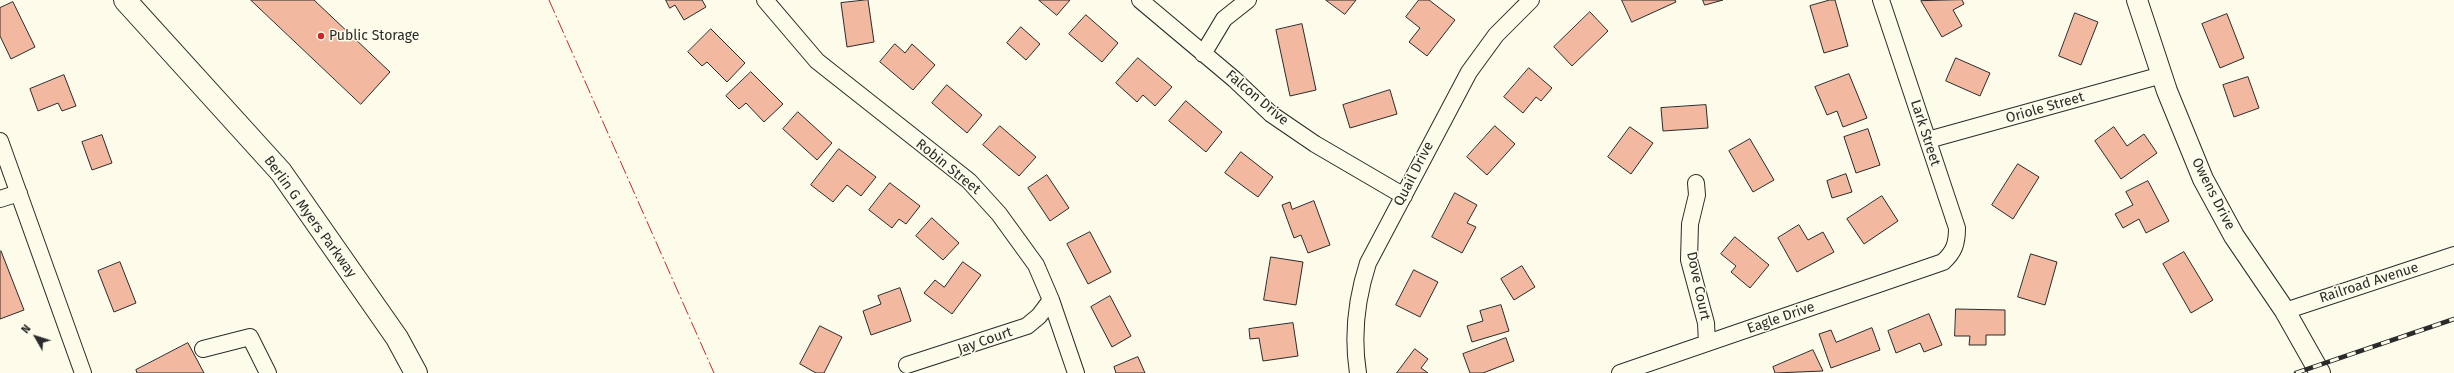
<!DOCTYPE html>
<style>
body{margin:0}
#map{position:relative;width:2454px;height:373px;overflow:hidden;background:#fdfbea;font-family:"Fira Sans",sans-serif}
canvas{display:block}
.north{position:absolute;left:16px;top:317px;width:40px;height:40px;-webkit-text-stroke:3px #fdfbea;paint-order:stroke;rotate:309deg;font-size:11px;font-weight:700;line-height:16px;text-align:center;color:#2b2b2b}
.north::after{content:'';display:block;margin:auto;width:14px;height:18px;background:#2b2b2b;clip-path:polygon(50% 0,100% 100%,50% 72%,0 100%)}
</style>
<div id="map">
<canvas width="2454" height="373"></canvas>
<div class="north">N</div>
</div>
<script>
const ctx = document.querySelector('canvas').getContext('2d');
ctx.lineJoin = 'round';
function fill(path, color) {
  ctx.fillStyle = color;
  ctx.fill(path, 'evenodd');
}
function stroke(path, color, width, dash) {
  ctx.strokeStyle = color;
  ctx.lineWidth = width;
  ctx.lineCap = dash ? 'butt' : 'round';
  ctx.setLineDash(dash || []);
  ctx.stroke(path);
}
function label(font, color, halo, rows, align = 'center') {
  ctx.font = font + ' "Fira Sans",sans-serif';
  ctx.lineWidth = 3;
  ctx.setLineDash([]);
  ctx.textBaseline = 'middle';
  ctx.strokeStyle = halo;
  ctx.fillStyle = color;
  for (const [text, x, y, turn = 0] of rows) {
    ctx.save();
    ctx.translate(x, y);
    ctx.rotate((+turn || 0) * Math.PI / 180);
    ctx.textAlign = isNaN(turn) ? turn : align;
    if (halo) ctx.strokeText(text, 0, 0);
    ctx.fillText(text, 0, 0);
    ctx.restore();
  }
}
const building = new Path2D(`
 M251,0H314L390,72L361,104Z
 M666,0H702L706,7L684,20L675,5L670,8Z
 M868,0L874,42L847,47L841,3Z
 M1039,0H1070L1057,15Z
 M1326,0H1356L1345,14Z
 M1419,0H1429L1455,20L1427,56L1409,42L1420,28L1406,17Z
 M1622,0H1675L1676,2L1632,22Z
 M1703,0H1723L1705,5Z
 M1830,0H1835L1848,46L1824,53L1810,6Z
 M1962,0L1964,4L1953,10L1962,26L1942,37L1921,1Z
 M13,2L35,47L11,59L0,36V8Z
 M1590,12L1608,31L1572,66L1554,47Z
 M2075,13L2098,22L2081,65L2059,56Z
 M2227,14L2244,58L2220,68L2202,24Z
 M1086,15L1118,43L1102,62L1069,34Z
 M1302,24L1316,90L1290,96L1276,30Z
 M1021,27L1040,44L1026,60L1007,43Z
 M711,29L745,63L727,82L707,62L702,66L688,52Z
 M895,44L905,53L912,44L935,65L913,90L880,62Z
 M1138,58L1172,87L1155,106L1143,95L1137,102L1116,83Z
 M1956,58L1990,73L1980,96L1946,81Z
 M1529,68L1552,88L1541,101L1536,97L1523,113L1504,97Z
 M751,72L783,104L764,122L746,103L739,109L726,96Z
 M1849,74L1867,118L1843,127L1837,111L1827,115L1815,87Z
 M64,75L76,106L62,111L58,103L38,111L30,89Z
 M2248,77L2259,108L2234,117L2223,85Z
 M947,85L982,115L967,133L932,103Z
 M1390,90L1397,114L1350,128L1343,105Z
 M1186,101L1222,132L1206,152L1169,121Z
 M1706,105L1708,128L1663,131L1661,108Z
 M798,112L832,143L817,160L783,129Z
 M1000,126L1036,157L1019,176L983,145Z
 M1495,126L1515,144L1487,175L1467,157Z
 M1630,127L1653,143L1631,174L1608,157Z
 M2114,127L2127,146L2144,134L2157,153L2121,179L2095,141Z
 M1868,129L1880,165L1856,173L1844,137Z
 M102,135L112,163L92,170L82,142Z
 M1750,139L1774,180L1753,192L1729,151Z
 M839,149L876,177L861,196L847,185L833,202L811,185Z
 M1241,152L1273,177L1258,197L1225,173Z
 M2018,164L2039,177L2013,219L1992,205Z
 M1846,174L1852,192L1832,198L1827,181Z
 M1047,175L1069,208L1050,221L1028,188Z
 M2148,181L2169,221L2146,233L2139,219L2123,228L2115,214L2133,205L2126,192Z
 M890,183L920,206L906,224L899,219L892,228L869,210Z
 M1455,193L1477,205L1467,223L1476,227L1462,253L1432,237Z
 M1882,196L1898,221L1864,244L1847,219Z
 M1314,201L1330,245L1308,253L1301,235L1294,238L1282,205L1290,202L1292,209Z
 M932,218L959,243L943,260L916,236Z
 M1799,225L1808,240L1823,232L1834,252L1797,272L1778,238Z
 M1090,232L1111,272L1088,284L1067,244Z
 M1735,237L1769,265L1750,288L1731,272L1736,266L1721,254Z
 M1,251L24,310L0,319V252Z
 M2184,252L2213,300L2191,313L2163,264Z
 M2031,254L2057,262L2045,305L2018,297Z
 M1271,257L1303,262L1296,305L1264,300Z
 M120,262L136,303L114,312L98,271Z
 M963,262L981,275L952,314L924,293L935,280L944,287Z
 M1522,266L1535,287L1514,300L1501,279Z
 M1414,270L1438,282L1420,317L1396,305Z
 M900,288L911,321L871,335L863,311L881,304L878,296Z
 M1110,296L1131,336L1112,347L1091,307Z
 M1501,305L1509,331L1472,342L1467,326L1483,321L1480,311Z
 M1956,309L2005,310V335H1986V345H1969L1970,336H1955Z
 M1929,314L1942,345L1924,352L1920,343L1896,353L1888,331Z
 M1293,323L1298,356L1263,361L1259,338L1250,339L1249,329Z
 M820,326L842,337L824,373H816L800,364Z
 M1872,328L1880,350L1831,368L1819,334L1831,330L1836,342Z
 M1506,338L1514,361L1483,373H1470L1463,354Z
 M188,343L204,373H137L136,370Z
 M1415,349L1428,359L1421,368L1428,373H1397Z
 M1813,350L1823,371L1775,373L1773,367Z
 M1138,357L1145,373H1116L1114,367Z`);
fill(building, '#f2b8a0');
stroke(building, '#2b2b2b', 1);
const minor = new Path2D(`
 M765,0L817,61L969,181L999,214L1036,265L1051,300L1076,373
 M1140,0L1234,79L1271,114L1315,144L1404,196
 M1203,54L1224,19L1248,0
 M1928,140L2162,75
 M0,141L83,373
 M1696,183L1697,195L1690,224L1689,260L1706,323L1707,343
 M0,199L19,193
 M2285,311L2454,255
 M203,349L250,337L268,373
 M907,365L1027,326L1039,316L1051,300
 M1358,373C1352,335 1356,300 1368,263L1469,72L1496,35L1531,0
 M1620,373L1943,262C1954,252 1957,244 1957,228L1881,0`);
const tertiary = new Path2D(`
 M2137,0L2167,91L2203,179L2234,236L2285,311L2320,373`);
const primary = new Path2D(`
 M125,0L281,172L397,338L416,373`);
stroke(minor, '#2b2b2b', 18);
stroke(tertiary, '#2b2b2b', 22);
stroke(primary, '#2b2b2b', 24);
stroke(minor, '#fdfbea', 16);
stroke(tertiary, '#fdfbea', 20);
stroke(primary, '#fdfbea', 22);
const rail = new Path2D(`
 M2296,373L2454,319`);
stroke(rail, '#2b2b2b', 4.5);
stroke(rail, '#fdfbea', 3, [9]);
stroke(new Path2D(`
 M549,0L714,373`), '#c62828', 1, [14, 3, 2, 3]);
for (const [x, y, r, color] of [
 [321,36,4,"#c62828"]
]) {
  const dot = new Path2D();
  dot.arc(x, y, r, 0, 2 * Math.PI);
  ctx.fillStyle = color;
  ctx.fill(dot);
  stroke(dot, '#fdfbea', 1.5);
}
label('14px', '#2b2b2b', '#fdfbea', [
 ["Public Storage",329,36]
], 'left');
label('14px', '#2b2b2b', '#fdfbea', [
 ["Falcon Drive",1257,98,40],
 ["Oriole Street",2045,108,-16],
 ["Lark Street",1925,133,72],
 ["Robin Street",948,167,39],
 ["Quail Drive",1414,174,-63],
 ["Owens Drive",2213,194,63],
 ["Berlin G Myers Parkway",310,217,54],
 ["Railroad Avenue",2369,283,-18],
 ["Dove Court",1698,286,78],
 ["Eagle Drive",1781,318,-19],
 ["Jay Court",985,341,-19]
]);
</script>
